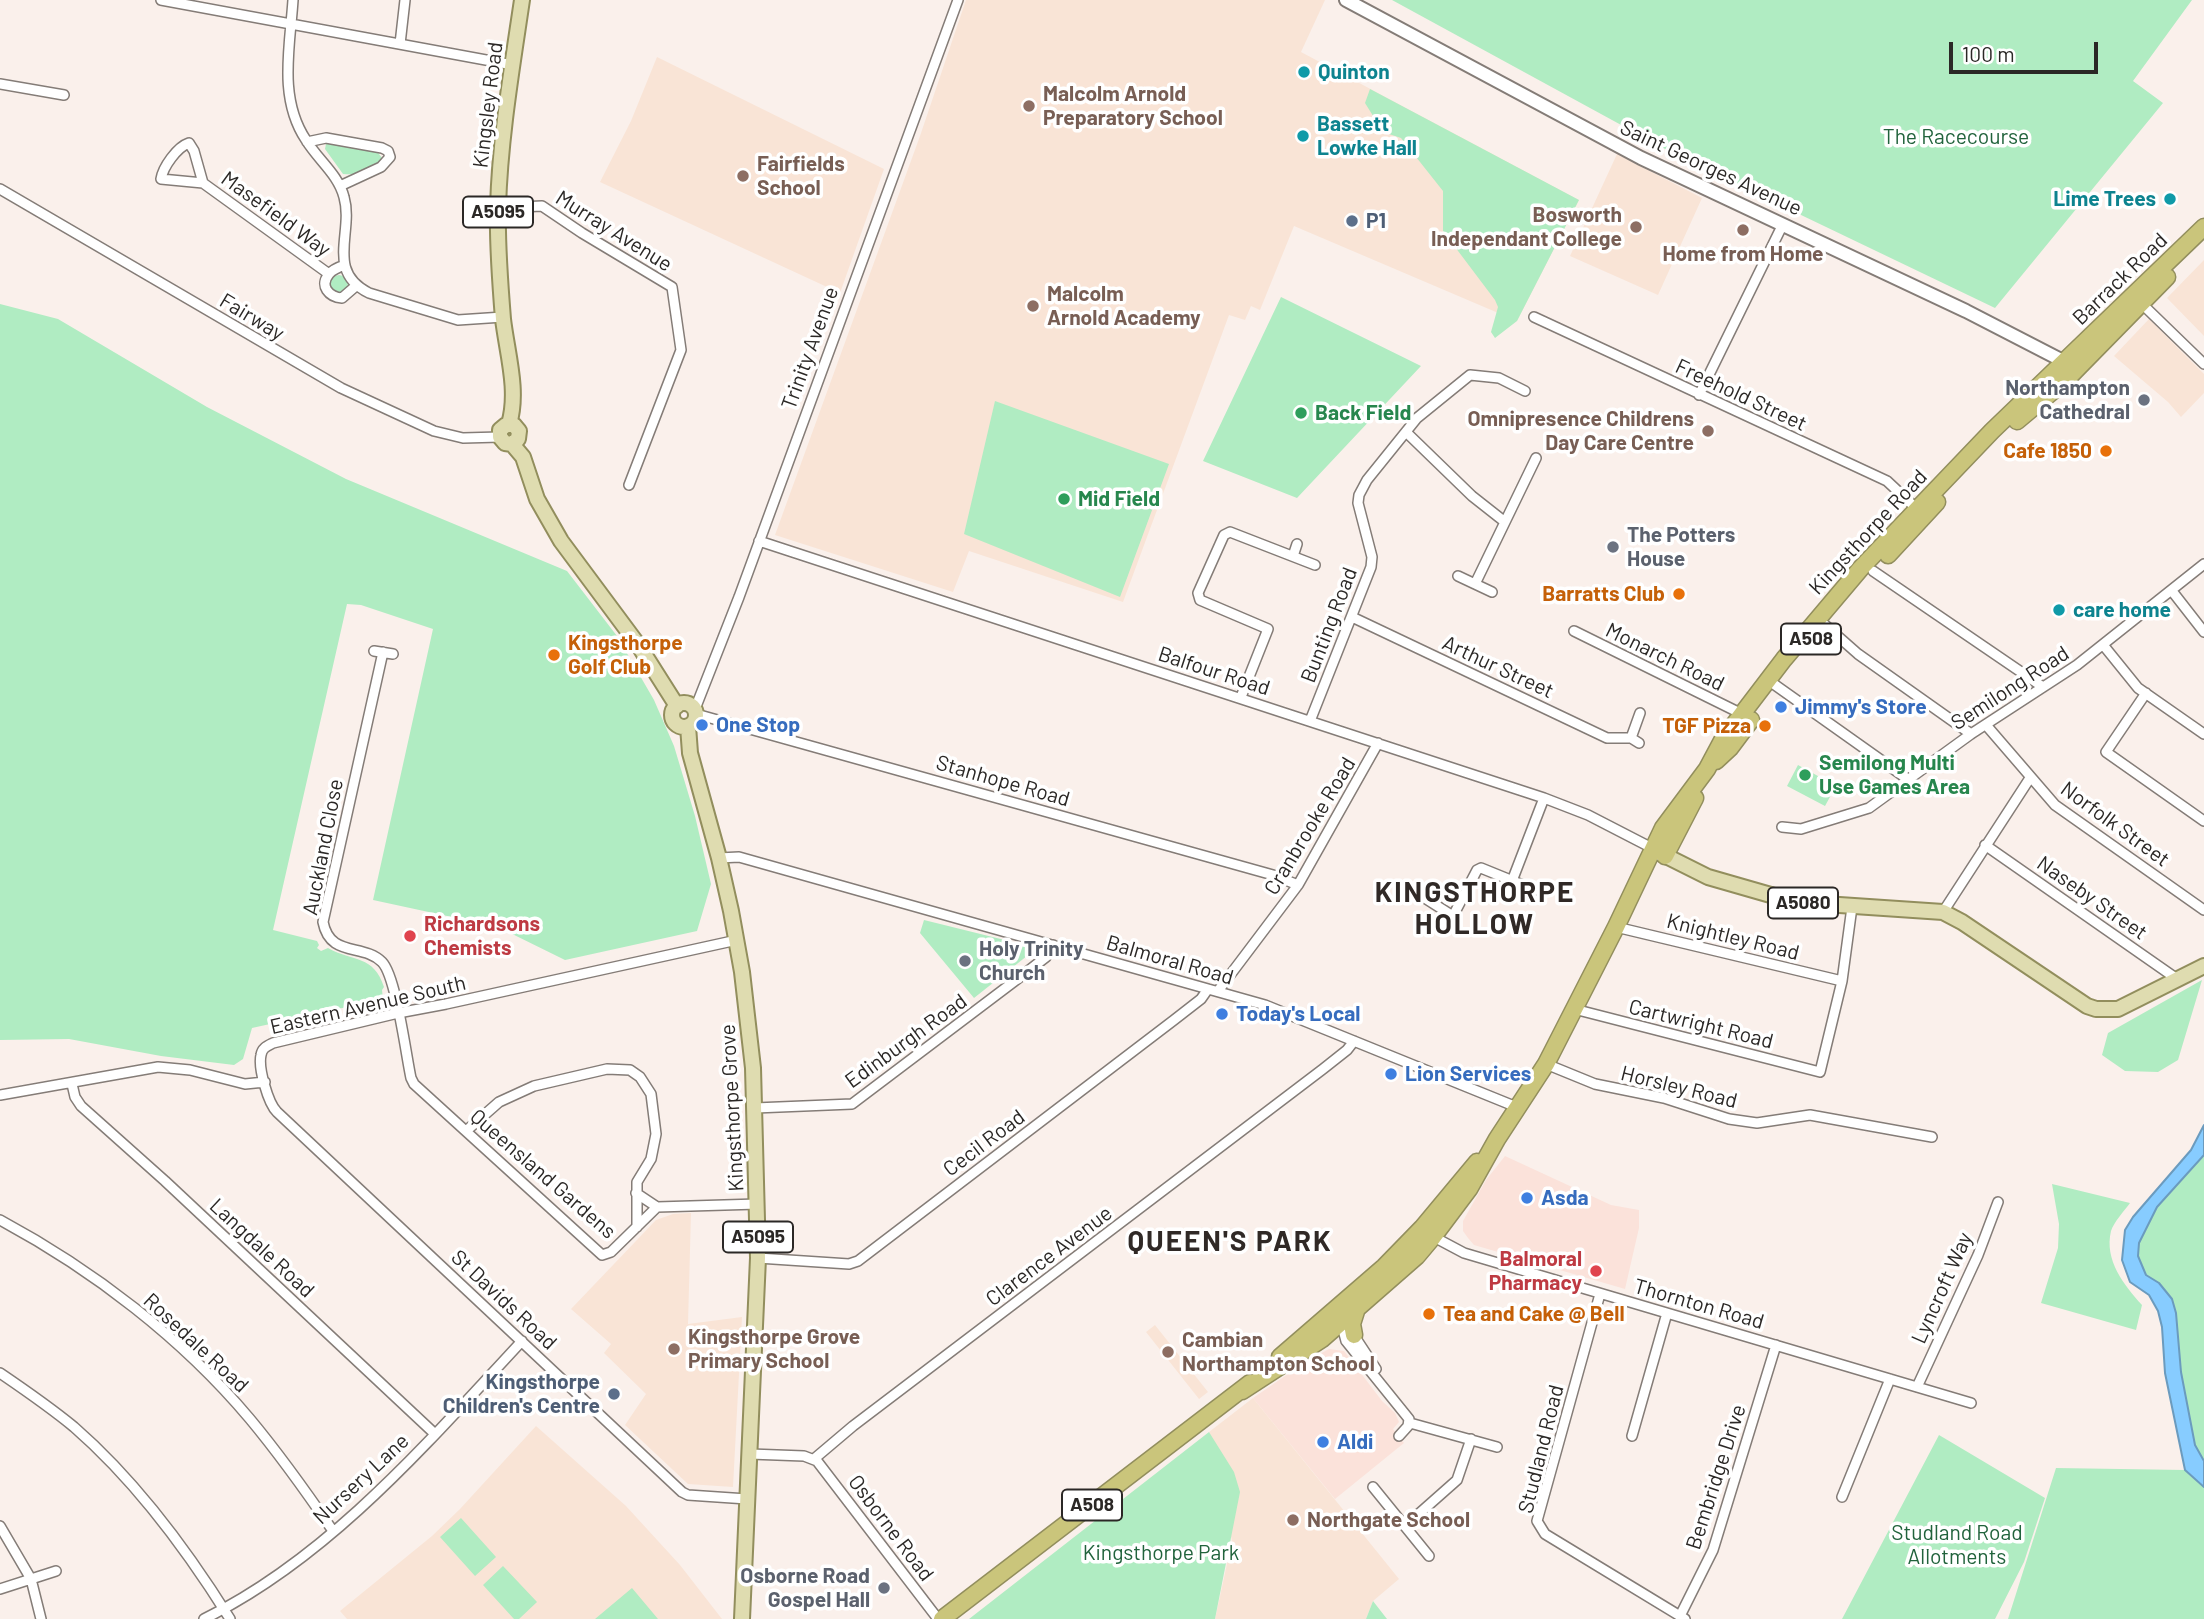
<!DOCTYPE html>
<style>
body{margin:0}
#map{position:relative;width:2204px;height:1619px;overflow:hidden;background:#faf0eb;font-family:Barlow,sans-serif}
canvas{display:block}
.scale{position:absolute;left:1949px;top:42px;width:149px;height:32px;box-sizing:border-box;border:4px solid #2b2826;border-top:0;padding-left:9px;font-size:21px;line-height:24px;white-space:nowrap;color:#2b2826;-webkit-text-stroke:5px #fff;paint-order:stroke}
</style>
<div id="map">
<canvas width="2204" height="1619"></canvas>
<div class="scale">100 m</div>
</div>
<script>
const ctx = document.querySelector('canvas').getContext('2d');
ctx.lineJoin = 'round';
function fill(path, color) {
  ctx.fillStyle = color;
  ctx.fill(path, 'evenodd');
}
function stroke(path, color, width, dash) {
  ctx.strokeStyle = color;
  ctx.lineWidth = width;
  ctx.lineCap = dash ? 'butt' : 'round';
  ctx.setLineDash(dash || []);
  ctx.stroke(path);
}
function label(font, color, halo, rows, align = 'center') {
  ctx.font = font + ' Barlow,sans-serif';
  ctx.lineWidth = 7;
  ctx.setLineDash([]);
  ctx.textBaseline = 'middle';
  ctx.strokeStyle = halo;
  ctx.fillStyle = color;
  for (const [text, x, y, turn = 0] of rows) {
    ctx.save();
    ctx.translate(x, y);
    ctx.rotate((+turn || 0) * Math.PI / 180);
    ctx.textAlign = isNaN(turn) ? turn : align;
    if (halo) ctx.strokeText(text, 0, 0);
    ctx.fillText(text, 0, 0);
    ctx.restore();
  }
}
fill(new Path2D(`
 M1505,1156L1611,1205L1639,1210V1228L1625,1289L1474,1245L1468,1238L1463,1231V1221L1486,1180Z
 M1329,1349L1344,1351L1382,1401L1395,1413L1399,1422L1393,1429L1404,1443L1335,1499L1253,1398L1307,1361Z`), '#fbe2da');
fill(new Path2D(`
 M966,0H1325L1301,52L1579,200L1517,321L1294,226L1260,310L1251,306L1245,320L1229,315L1123,602L969,551L953,592L775,535L920,136Z
 M657,57L884,169L840,293L600,182L631,121Z
 M1617,154L1702,198L1658,295L1570,256Z
 M2204,260V336L2167,298Z
 M2149,319L2204,374V393L2181,417L2168,402L2114,356Z
 M691,1213L688,1324L742,1317L733,1487L688,1484L625,1425L646,1394L604,1353L611,1344L571,1309L656,1220L673,1214Z
 M1155,1325L1208,1392L1199,1399L1146,1332Z
 M1253,1398L1399,1579L1373,1601L1366,1619H1215L1232,1541L1209,1432Z
 M536,1426L626,1506L680,1565L722,1619H347L340,1611L432,1536L460,1509Z`), '#f9e4d6');
fill(new Path2D(`
 M1392,0H2192L2133,81L2163,103L1995,308L1678,156Z
 M1370,89L1579,200L1517,321L1495,338L1491,332L1498,307L1495,300L1443,231V191L1401,138L1389,134L1375,119L1365,103Z
 M329,143L376,150L382,158C373,173 358,175 343,174L325,149L326,144Z
 M330 284a9 9 0 1 1 18 0a9 9 0 1 1-18 0Z
 M1281,297L1421,366L1297,498L1203,461Z
 M0,304L58,319L207,407L346,479L567,571L617,636L654,700L674,746L695,816L711,884L697,931L565,960L498,927L373,900L433,629L361,605L347,604L273,930L317,941L319,945L317,948L321,951L328,948C353,962 374,955 384,987L382,990L383,999L252,1028L243,1059L234,1065L161,1056L69,1039L0,1040Z
 M995,401L1169,464L1120,597L964,534Z
 M1798,765L1836,786L1825,806L1787,786Z
 M924,920L1037,948L974,998L920,933Z
 M2202,980L2178,1060L2158,1072L2125,1071L2102,1055L2108,1033Z
 M2204,1155V1461L2195,1445L2181,1372L2176,1313L2159,1283L2146,1275L2138,1256L2139,1243L2157,1207Z
 M2052,1184L2130,1203C2124,1211 2114,1222 2111,1231C2104,1260 2124,1285 2142,1305L2136,1330L2041,1303L2058,1248L2059,1224Z
 M1209,1432L1234,1472L1240,1492L1215,1619H969Z
 M1939,1435L2045,1498L2024,1562L1995,1619H1842Z
 M2056,1468L2185,1470L2204,1487V1619H2008Z
 M461,1518L496,1557L475,1576L440,1537Z
 M503,1566L537,1602L519,1619H514L483,1585Z
 M632,1588L658,1619H595Z
 M1373,1601L1387,1619H1366Z`), '#b0ecc2');
const water = new Path2D(`
 M2204,1125V1155L2157,1207L2139,1243L2138,1256L2146,1275L2159,1283L2172,1299L2176,1313L2181,1372L2195,1445L2204,1461V1487L2185,1470L2165,1373L2162,1327L2158,1311L2149,1295L2130,1282L2122,1260L2125,1230L2133,1217L2191,1150Z`);
fill(water, '#87ccff');
stroke(water, '#6b9bbe', 2);
const street = new Path2D(`
 M161,0L513,65
 M293,0C290,47 278,98 306,140C318,160 338,174 344,197C354,232 325,271 369,293L458,320L503,317
 M400,44L405,0
 M0,84L64,95
 M307,142L326,138L382,148L388,151L390,157L381,167L340,186
 M203,183L194,151L189,143C177,147 163,167 161,179L203,183L329,274
 M0,189L341,388L434,431L463,438L500,437
 M498,208L542,206L582,233L672,287L681,350L629,485
 M345,265C339,267 333,269 329,274C319,286 329,297 342,298L357,285
 M2141,303L2204,364
 M1534,317L1887,481L1918,510
 M1699,395L1783,224
 M1406,432L1472,496L1505,522
 M759,541L1544,798L1588,815L1652,848
 M1293,556L1297,544
 M1873,571L2043,687
 M1458,576L1492,592
 M1475,584L1536,458
 M2172,591L2204,632
 M1352,617L1607,738H1631
 M1824,624L1858,654L1971,734
 M1574,631L1742,714
 M2104,646L2138,688L2204,734
 M374,651L393,654
 M383,652L323,922C330,958 363,943 382,962C396,976 406,1055 411,1078L414,1084L602,1255L611,1252L657,1207L758,1204
 M1768,680L1909,780
 M2146,693L2106,752L2204,821
 M1241,697L1268,629L1200,600L1198,593L1224,535L1230,532L1315,565
 M695,709L739,597L958,0
 M696,714L1273,875L1298,885
 M1310,721L1371,567L1372,557L1358,503L1359,495L1367,480L1417,418L1470,375L1499,378L1525,391
 M1986,725L2055,805L2204,910
 M1639,743L1631,738L1640,713
 M1782,827L1801,829L1869,808L1971,734L2077,665L2204,564
 M1985,845L2177,979
 M719,858L739,857L1265,1005L1519,1108
 M1512,881L1544,798
 M1412,890L1453,916L1477,870L1481,868L1535,890
 M1943,912L2030,778
 M1616,927L1842,981
 M737,940L446,1004L398,1013L273,1043C267,1046 262,1048 261,1055C258,1068 268,1103 277,1112L682,1492L688,1495L747,1499
 M1218,991L1298,885L1378,743
 M1574,1009L1820,1072L1842,981L1852,907
 M1546,1064L1595,1084L1664,1098L1729,1119L1757,1123L1810,1115L1932,1137
 M72,1084L75,1097L81,1106L165,1181L435,1434
 M0,1095L158,1067L190,1070L245,1084L265,1082
 M755,1108L852,1104L1028,971L1046,957L1053,945
 M466,1131L499,1102L534,1086L607,1069L630,1070L640,1077L651,1094L656,1134L651,1159L637,1182V1227
 M636,1193L657,1207
 M0,1220C93,1270 182,1338 250,1419C280,1455 307,1493 333,1531
 M1432,1236L1464,1253L1971,1403
 M758,1258L849,1264L858,1261L1174,1020L1201,999L1208,989
 M1600,1294L1537,1521L1545,1534L1685,1619
 M1341,1322L1346,1341L1409,1419L1408,1426L1399,1436
 M1353,1334L1376,1369
 M0,1373C25,1390 51,1408 74,1427C136,1481 187,1550 230,1619
 M1917,1387L1978,1255L1998,1202
 M1410,1423L1497,1447
 M1632,1436L1667,1313
 M750,1454L804,1456L817,1461L938,1619
 M814,1459L853,1426L1323,1069L1347,1050L1354,1041
 M1373,1487L1429,1556
 M1842,1497L1890,1379
 M0,1526L31,1579L41,1619
 M1405,1526L1457,1480L1471,1439
 M0,1589L56,1571
 M1680,1616L1713,1550L1776,1345
 M204,1619C330,1557 428,1442 522,1341`);
const secondary = new Path2D(`
 M1346,0L1641,158L1966,311L2063,361`);
const primary = new Path2D(`
 M509,424C519,391 507,353 503,319C500,282 497,243 498,207C500,138 512,68 522,0
 M512,444L518,439L519,431L514,425H506L500,430V437L505,443L512,444L523,457L537,499L561,541L639,646L677,706
 M672 715a12 12 0 1 1 24 0a12 12 0 1 1-24 0Z
 M688,726L690,753L719,858L731,911L742,972L753,1068L758,1258L742,1619
 M1656,851L1708,877L1795,902L1943,912L1962,922L2087,1006L2096,1009H2118L2204,966`);
const highway = new Path2D(`
 M2017,421L2066,380L2167,277
 M1888,555L1937,502
 M1716,761L1730,748L1751,720
 M1665,856L1695,798
 M1354,1335L1352,1324L1357,1308
 M1280,1357L1384,1267L1422,1228L1477,1162
 M1242,1391L1322,1339L1417,1256L1433,1237L1469,1189L1497,1139L1546,1064L1616,927L1663,828L1707,769L1723,739L1784,659L1861,568L1992,431L2204,227
 M942,1619L1250,1383`);
stroke(street, '#847c77', 12);
stroke(secondary, '#847c77', 16);
stroke(primary, '#928e5d', 18);
stroke(highway, '#928e5d', 19);
stroke(street, '#fff', 9);
stroke(secondary, '#fff', 12);
stroke(primary, '#dfdcb0', 14);
stroke(highway, '#cac57b', 16);
for (const [x, y, r, color] of [
 [1304,72,7,"#0f9aa8"],
 [1029,106,7,"#8d6e63"],
 [1303,136,7,"#0f9aa8"],
 [743,176,7,"#8d6e63"],
 [2170,199,7,"#0f9aa8"],
 [1352,221,7,"#5c6f8a"],
 [1636,227,7,"#8d6e63"],
 [1743,230,7,"#8d6e63"],
 [1033,306,7,"#8d6e63"],
 [2144,400,7,"#6b7280"],
 [1301,413,7,"#2e9e5b"],
 [1708,431,7,"#8d6e63"],
 [2106,451,7,"#e8710a"],
 [1064,499,7,"#2e9e5b"],
 [1613,547,7,"#6b7280"],
 [1679,594,7,"#e8710a"],
 [2059,610,7,"#0f9aa8"],
 [554,655,7,"#e8710a"],
 [1781,707,7,"#3f7fe0"],
 [702,725,7,"#3f7fe0"],
 [1765,726,7,"#e8710a"],
 [1805,775,7,"#2e9e5b"],
 [410,936,7,"#e0444e"],
 [965,961,7,"#6b7280"],
 [1222,1014,7,"#3f7fe0"],
 [1391,1074,7,"#3f7fe0"],
 [1527,1198,7,"#3f7fe0"],
 [1596,1271,7,"#e0444e"],
 [1429,1314,7,"#e8710a"],
 [674,1349,7,"#8d6e63"],
 [1168,1352,7,"#8d6e63"],
 [614,1394,7,"#5c6f8a"],
 [1323,1442,7,"#3f7fe0"],
 [1293,1520,7,"#8d6e63"],
 [884,1588,7,"#6b7280"]
]) {
  const dot = new Path2D();
  dot.arc(x, y, r, 0, 2 * Math.PI);
  ctx.fillStyle = color;
  ctx.fill(dot);
  stroke(dot, '#fff', 2.5);
}
for (const [x, y, w] of [
 [498,212,70],
 [1811,639,60],
 [1803,903,70],
 [758,1237,70],
 [1092,1505,60]
]) {
  const box = new Path2D();
  box.roundRect(x - w / 2, y - 15.5, w, 31, 5);
  ctx.fillStyle = '#fff';
  ctx.fill(box);
  stroke(box, '#2b2826', 2);
}
label('bold 19px', '#2b2826', null, [
 ["A5095",498,212],
 ["A508",1811,639],
 ["A5080",1803,903],
 ["A5095",758,1237],
 ["A508",1092,1505]
]);
label('bold 21px', '#0d838f', '#fff', [
 ["Quinton",1318,72],
 ["Bassett",1317,124],
 ["Lowke Hall",1317,148],
 ["Lime Trees",2156,199,"right"],
 ["care home",2073,610]
], 'left');
label('bold 21px', '#785e54', '#fff', [
 ["Malcolm Arnold",1043,94],
 ["Preparatory School",1043,118],
 ["Fairfields",757,164],
 ["School",757,188],
 ["Bosworth",1622,215,"right"],
 ["Independant College",1622,239,"right"],
 ["Home from Home",1743,254,"center"],
 ["Malcolm",1047,294],
 ["Arnold Academy",1047,318],
 ["Omnipresence Childrens",1694,419,"right"],
 ["Day Care Centre",1694,443,"right"],
 ["Kingsthorpe Grove",688,1337],
 ["Primary School",688,1361],
 ["Cambian",1182,1340],
 ["Northampton School",1182,1364],
 ["Northgate School",1307,1520]
], 'left');
label('21px', '#2b2826', '#fff', [
 ["Kingsley Road",488,105,-83],
 ["Saint Georges Avenue",1711,168,25],
 ["Masefield Way",276,214,36],
 ["Murray Avenue",614,231,32],
 ["Barrack Road",2120,279,-44],
 ["Fairway",252,317,31],
 ["Trinity Avenue",810,348,-70],
 ["Freehold Street",1741,395,25],
 ["Kingsthorpe Road",1868,532,-47],
 ["Bunting Road",1329,625,-69],
 ["Monarch Road",1665,657,26],
 ["Arthur Street",1498,667,25],
 ["Balfour Road",1214,671,18],
 ["Semilong Road",2010,688,-33],
 ["Stanhope Road",1003,781,16],
 ["Norfolk Street",2115,824,36],
 ["Cranbrooke Road",1310,826,-59],
 ["Auckland Close",323,847,-79],
 ["Naseby Street",2092,898,35],
 ["Knightley Road",1733,937,14],
 ["Balmoral Road",1170,960,16],
 ["Eastern Avenue South",368,1005,-13],
 ["Cartwright Road",1701,1024,14],
 ["Edinburgh Road",906,1041,-36],
 ["Horsley Road",1679,1087,14],
 ["Kingsthorpe Grove",732,1108,-93],
 ["Cecil Road",984,1143,-37],
 ["Queensland Gardens",543,1174,41],
 ["Langdale Road",262,1248,43],
 ["Clarence Avenue",1049,1256,-37],
 ["Lyncroft Way",1942,1288,-66],
 ["St Davids Road",504,1300,43],
 ["Thornton Road",1699,1304,16],
 ["Rosedale Road",196,1343,43],
 ["Studland Road",1541,1449,-76],
 ["Bembridge Drive",1716,1477,-72],
 ["Nursery Lane",361,1479,-43],
 ["Osborne Road",891,1528,53]
]);
label('21px', '#21633c', '#fff', [
 ["The Racecourse",1956,137],
 ["Studland Road",1957,1533],
 ["Allotments",1957,1557],
 ["Kingsthorpe Park",1161,1553]
]);
label('bold 21px', '#4e5e75', '#fff', [
 ["P1",1366,221],
 ["Kingsthorpe",600,1382,"right"],
 ["Children's Centre",600,1406,"right"]
], 'left');
label('bold 21px', '#5b616d', '#fff', [
 ["Northampton",2130,388],
 ["Cathedral",2130,412],
 ["The Potters",1627,535,"left"],
 ["House",1627,559,"left"],
 ["Holy Trinity",979,949,"left"],
 ["Church",979,973,"left"],
 ["Osborne Road",870,1576],
 ["Gospel Hall",870,1600]
], 'right');
label('bold 21px', '#27864d', '#fff', [
 ["Back Field",1315,413],
 ["Mid Field",1078,499],
 ["Semilong Multi",1819,763],
 ["Use Games Area",1819,787]
], 'left');
label('bold 21px', '#c56008', '#fff', [
 ["Cafe 1850",2092,451],
 ["Barratts Club",1665,594],
 ["Kingsthorpe",568,643,"left"],
 ["Golf Club",568,667,"left"],
 ["TGF Pizza",1751,726],
 ["Tea and Cake @ Bell",1443,1314,"left"]
], 'right');
label('bold 21px', '#366cbe', '#fff', [
 ["Jimmy's Store",1795,707],
 ["One Stop",716,725],
 ["Today's Local",1236,1014],
 ["Lion Services",1405,1074],
 ["Asda",1541,1198],
 ["Aldi",1337,1442]
], 'left');
label('bold 21px', '#be3a42', '#fff', [
 ["Richardsons",424,924],
 ["Chemists",424,948],
 ["Balmoral",1582,1259,"right"],
 ["Pharmacy",1582,1283,"right"]
], 'left');
ctx.letterSpacing = '2px';
label('bold 28px', '#302926', '#fff', [
 ["KINGSTHORPE",1475,893],
 ["HOLLOW",1475,925],
 ["QUEEN'S PARK",1230,1242]
]);
ctx.letterSpacing = '0px';
</script>
